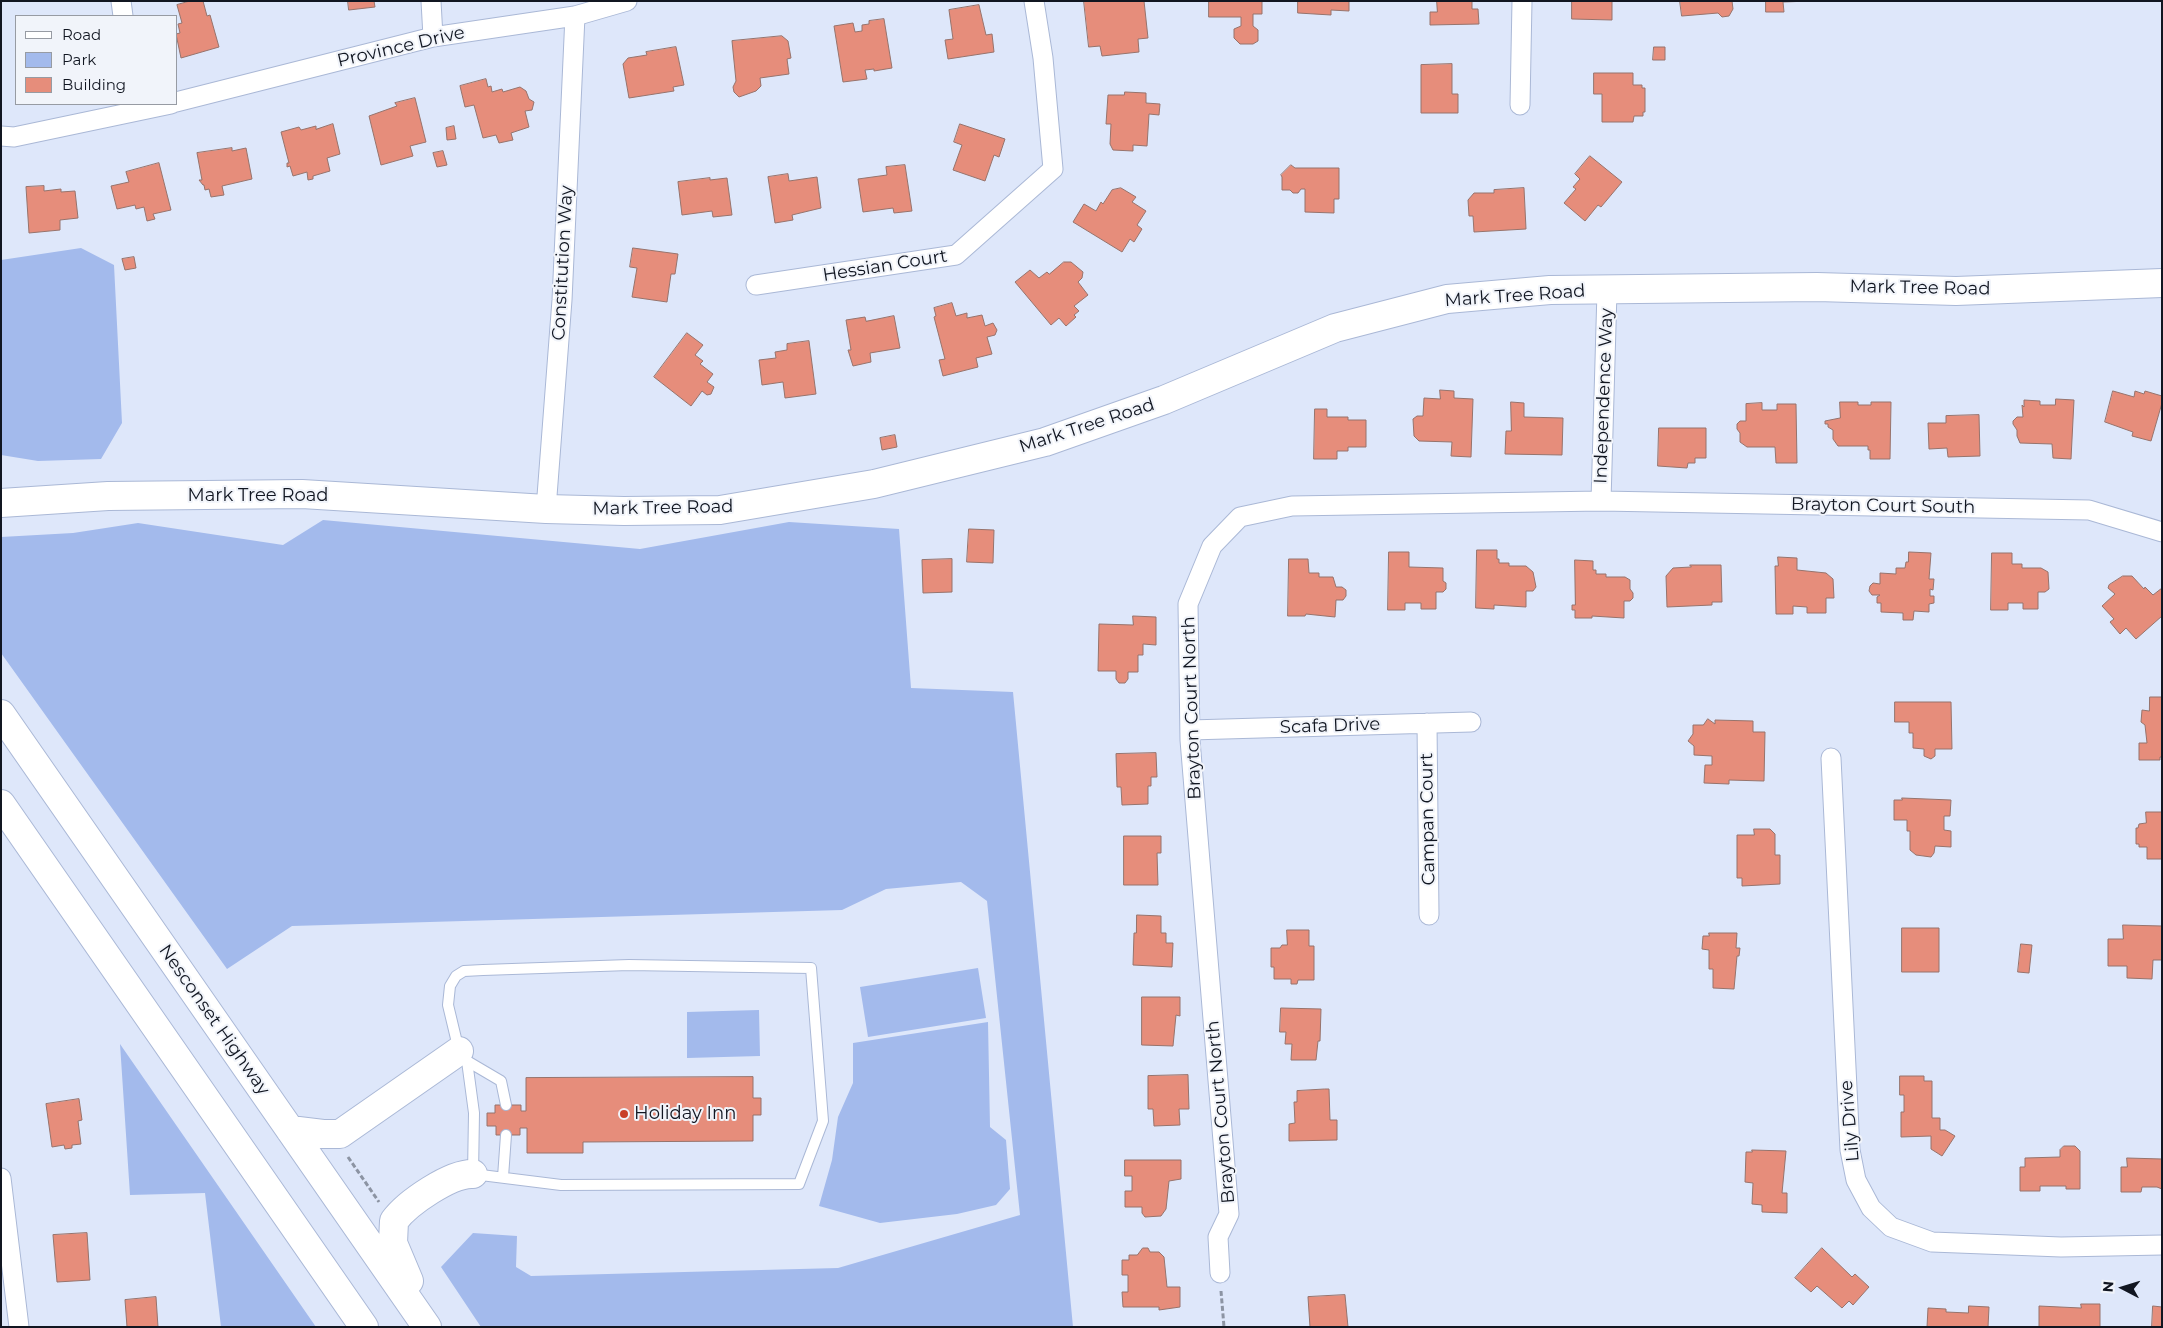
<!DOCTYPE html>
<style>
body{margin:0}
#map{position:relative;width:2163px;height:1328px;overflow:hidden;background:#dee7fa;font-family:Montserrat,sans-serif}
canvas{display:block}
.frame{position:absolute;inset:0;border:2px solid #111621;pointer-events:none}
.legend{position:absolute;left:15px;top:15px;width:162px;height:90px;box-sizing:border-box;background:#f1f4fa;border:1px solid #979ba3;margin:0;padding:6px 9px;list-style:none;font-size:15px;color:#111621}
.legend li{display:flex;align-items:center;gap:10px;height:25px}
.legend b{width:25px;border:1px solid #979ba3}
.north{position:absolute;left:2098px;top:1263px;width:50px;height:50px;-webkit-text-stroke:4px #f1f4fa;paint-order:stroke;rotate:275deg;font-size:14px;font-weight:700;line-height:20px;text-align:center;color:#111621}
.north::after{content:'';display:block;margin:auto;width:18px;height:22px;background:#111621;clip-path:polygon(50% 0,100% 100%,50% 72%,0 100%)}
</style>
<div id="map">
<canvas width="2163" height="1328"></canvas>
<div class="frame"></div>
<ul class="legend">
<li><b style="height:6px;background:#fff"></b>Road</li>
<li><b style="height:14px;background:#a3baec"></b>Park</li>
<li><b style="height:14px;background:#e68d7b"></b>Building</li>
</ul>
<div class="north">N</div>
</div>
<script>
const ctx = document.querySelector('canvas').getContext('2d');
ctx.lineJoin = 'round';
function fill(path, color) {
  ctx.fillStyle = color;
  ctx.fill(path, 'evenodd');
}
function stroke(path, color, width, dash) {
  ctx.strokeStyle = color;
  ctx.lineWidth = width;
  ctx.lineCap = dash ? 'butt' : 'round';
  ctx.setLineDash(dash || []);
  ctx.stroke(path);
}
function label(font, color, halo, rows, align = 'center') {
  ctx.font = font + ' Montserrat,sans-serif';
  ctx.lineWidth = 4;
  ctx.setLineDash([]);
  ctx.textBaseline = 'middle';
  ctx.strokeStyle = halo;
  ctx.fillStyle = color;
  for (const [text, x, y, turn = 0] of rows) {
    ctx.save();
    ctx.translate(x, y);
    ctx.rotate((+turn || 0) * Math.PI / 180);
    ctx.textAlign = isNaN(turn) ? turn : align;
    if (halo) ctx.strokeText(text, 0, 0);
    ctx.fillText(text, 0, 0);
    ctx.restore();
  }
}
fill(new Path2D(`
 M81,248L114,265L122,423L101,459L38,461L1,455V260Z
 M323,520L640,549L789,522L899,529L911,688L1013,692L1073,1327H481L441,1267L473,1233L517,1236L516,1267L531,1276L838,1268L1020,1215L987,901L961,882L886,889L842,910L292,926L227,969L1,653V537L73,533L138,523L283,545Z
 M978,968L986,1018L868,1037L860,987Z
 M759,1010L760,1056L687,1058V1012Z
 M988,1022L990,1127L1006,1140L1010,1189L996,1205L957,1214L880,1223L819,1206L832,1160L838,1117L853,1083V1043Z
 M120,1044L316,1327H221L205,1193L130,1195Z`), '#a3baec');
const building = new Path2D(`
 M190,1H203L207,16L210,15L219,47L181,58L176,34L180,33L178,24L182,23L177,5Z
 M348,1H374L375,7L349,10Z
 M1084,1H1144L1148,38L1138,39L1139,52L1102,56L1100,46L1089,47Z
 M1209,1H1262V14H1253V26L1258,30V41L1253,44H1240L1234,38V29L1241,26V17H1209Z
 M1298,1H1349V11L1331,10V15L1298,13Z
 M1437,1H1472V9H1478L1479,24L1430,25V12H1437Z
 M1572,1H1612V20L1572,19Z
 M1680,1H1732L1733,9L1729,16L1722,17L1718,13L1682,16Z
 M1766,1H1810L1783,2L1784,12H1766Z
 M979,5L986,35L992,34L994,52L948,59L945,40L953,39L949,10Z
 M884,19L892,68L874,71V69L865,70L867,79L843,82L834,26L853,23L855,32L862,31V25L869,24V21Z
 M782,36L788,41L791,58L787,59L789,74L760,78L761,86L756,91L739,97L734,92L733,87L736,81L732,41Z
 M676,47L684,85L673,87L674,91L629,98L623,64L628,58L647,55L646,52Z
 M1654,47H1665V60H1653Z
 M1452,64V94H1458V113H1421V65Z
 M1594,73H1633V85H1642V88H1645V112H1643V116H1634L1633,122H1602V94H1594Z
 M486,79L488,87L491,86L492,92L502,89L503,92L520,87L526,91L529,99L534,102L532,110L525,111L529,127L511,133L513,140L499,143L496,135L483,138L474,105L465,107L460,86Z
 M1125,92L1146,93V103L1160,104L1159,115L1149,114L1147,146L1133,145V151L1113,150L1110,144L1111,124H1106L1108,95H1124Z
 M415,98L426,142L410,146L413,156L381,165L369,116L397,106L395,103Z
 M333,124L340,154L327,158L330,171L313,176V179L308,180L307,172L293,176L290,166L287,167V163H289L281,132L299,127L301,130L316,126V129Z
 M960,124L1005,139L999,157L994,155L985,181L953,170L962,145L954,142Z
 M454,126L456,139L447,140L446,128Z
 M232,148V151L246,148L252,179L222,186L224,195L211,197L209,189L205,190L204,185H203L199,180H202L197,153Z
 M443,151L447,165L437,167L433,153Z
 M1590,156L1622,182L1601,207L1598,205L1585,221L1564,203L1576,189L1573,187L1580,179L1575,174Z
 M159,163L171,210L153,214L155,219L147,221L144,207L136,209L135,205L117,209L111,186L129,182L126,172Z
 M905,165L912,211L894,213L893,208L863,212L858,179L887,175L886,167Z
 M1291,165L1295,168H1339V199H1334V213L1305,212V189H1301L1298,193H1293L1290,190H1282V177L1281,175Z
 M788,174L789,181L817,177L821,208L792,215L793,220L775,223L768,177Z
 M710,178V180L727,178L732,215L713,217L712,211L682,215L678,182Z
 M44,186V191L61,189V192L75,191L78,218L60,220V230L29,233L26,187Z
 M1121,188L1136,197L1132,202L1146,211L1137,225L1142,229L1134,242L1130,239L1122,252L1073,222L1084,204L1096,211L1101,202L1103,204L1112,190Z
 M1524,188L1526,229L1474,232L1473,216H1469L1468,200L1474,193H1494V190Z
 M633,248L678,254L675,274H671L667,302L632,297L637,268L630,267Z
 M134,257L136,268L125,270L122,259Z
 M1064,262H1071L1083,272L1082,278L1078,282L1088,295L1074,306L1079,311L1074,315L1076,317L1066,326L1059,318L1051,325L1015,282L1030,270L1039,278L1047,272L1049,274Z
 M952,303L956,316L967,313V318L982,315L985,326L993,323L997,330L995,335L987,337L992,354L976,358L978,367L943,376L939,360L945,359L934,317L936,316L934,308Z
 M894,316L900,348L870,353L871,362L853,366L848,350H851L846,320L865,317L866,321Z
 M687,333L703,345L695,355L703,361L700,364L713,374L707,382L714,387L711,394L707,395L702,391L691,406L654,377Z
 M809,341L816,394L785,398L783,382L762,385L759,360L776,358L775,352L787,350V344Z
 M1440,390L1454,391V398L1473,399L1471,457L1451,456L1452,442L1419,441L1414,436L1413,419L1417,416H1423L1424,398L1440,399Z
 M2113,391L2134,397L2135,391L2144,394L2145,391L2162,396V403L2151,441L2132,436L2133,432L2105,422Z
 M2056,399L2074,400L2071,459L2053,458L2052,444L2020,443L2017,436V430L2013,424V421L2017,417H2023L2022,405L2024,407V400L2040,401V405H2055Z
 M1511,402L1524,403V417L1563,418L1562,455L1505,454L1506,431H1511Z
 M1840,402H1858V405H1871V402H1891L1890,459H1870V450H1868V446H1838L1833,439V430L1828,427V424H1825V421L1840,418Z
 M1762,403V410H1777V404H1796L1797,463H1776L1775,447H1747L1740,442V433L1737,429V424L1740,421H1746V404Z
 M1315,409H1327V417H1348V420H1366V447H1348V451H1337V459H1314Z
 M1979,415L1980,456L1948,457L1947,448L1929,449L1928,423H1946V416Z
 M1659,428H1706V458H1695V463H1688L1687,468L1658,466Z
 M895,435L897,447L882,450L880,438Z
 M969,529L994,530L993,563L967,562Z
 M1477,550H1497V559H1499V563H1509V566H1526L1533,572L1536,587L1533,591H1526V607L1494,605V609L1476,608Z
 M1389,552H1409V567L1443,568V581L1446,583V589L1443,592H1436V609H1421V603H1405V610H1388Z
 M1909,552L1931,553L1929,579H1934L1933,590L1930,589V596H1934V603L1929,604V612L1914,611L1913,620H1903V613L1881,612V603H1877V597L1880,595H1872L1869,591L1870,586L1873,583L1880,584V573L1896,574V568H1905L1906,562H1908Z
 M1992,553H2012V564H2022V568H2041L2048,572L2049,589L2045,592H2038V609H2023V603H2008V610H1991Z
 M1778,557L1797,558V570L1826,573L1833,579L1834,598H1826V613H1807V607L1793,606V614H1776L1775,566H1778Z
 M952,559V592L923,593L922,560Z
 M1289,559H1308L1309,573H1319V577H1333L1336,587H1342L1346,590V596L1343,600H1336L1335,617L1306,614L1305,616H1288Z
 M1575,560L1593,561V570H1596V574H1606V577H1625L1630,580V589L1633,593V598L1630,601H1624V618L1592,616V618H1575V610H1572V605H1575Z
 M1690,565H1721L1722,602H1712V605L1667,607L1666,576L1673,568L1691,567Z
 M2123,576H2132L2144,589L2145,587L2153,595L2162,588V616L2136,639L2126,628L2120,634L2110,622L2114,619L2102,606L2115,594L2108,588L2109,585Z
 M1133,616L1156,617V645L1143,644V655H1138V672H1128V679L1125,683H1119L1116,679V671H1098L1099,624L1133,625Z
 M2150,697H2162V757H2160V760H2139V743H2147L2145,725L2141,722L2142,710L2149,711Z
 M1895,702H1951L1952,749H1935V756L1931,759L1924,756V749L1913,748V733H1909V722H1895Z
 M1708,719L1715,724V720L1753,721V732H1765L1764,781L1729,780V784L1704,783L1705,765H1712V756L1694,755V746L1688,741L1693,734V725H1703Z
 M1156,753L1157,777H1151V786H1148V804L1122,805L1121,787H1117L1116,754Z
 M1902,798L1951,800L1950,816H1944V830L1951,831V847L1935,846L1934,853L1931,857L1916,855L1910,850V831H1907V820H1894V800H1902Z
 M2146,812H2162V859H2147V847H2139V844H2136V828H2138L2139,824L2146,823Z
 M1754,829H1770L1775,834V855H1780V884L1742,886V878H1737V835H1754Z
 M1124,836H1161V853H1157L1158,885H1124Z
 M1137,915L1161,916V933H1166V943H1173L1172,967L1133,965L1134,933H1136Z
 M2123,925L2162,926V960H2153L2152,979L2127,978V966H2108V939H2123Z
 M1902,928H1939V972H1902Z
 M1287,930H1309V946H1314V980H1298L1297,984H1291V979H1274V967H1271V948H1280L1282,945H1287Z
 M1709,933H1737L1736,948H1740L1739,956H1737L1734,989L1713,988V969H1709V950L1702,949L1703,936H1709Z
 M2021,944L2032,945L2029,973L2018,972Z
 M1142,997H1180V1016L1176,1015L1173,1046L1142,1045Z
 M1281,1008L1321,1009L1320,1041H1318L1316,1060H1291L1292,1044H1285L1286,1032H1280Z
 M1188,1075L1189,1109H1179L1180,1125L1154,1126L1153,1109H1148V1076Z
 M1900,1076H1924V1081H1932V1118H1940V1130H1945L1955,1136L1942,1156L1931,1149V1136L1901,1137V1112H1904V1095H1900Z
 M753,1077V1098H761V1115H753V1141L583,1142V1153H527V1128H520V1135H496V1126H487V1113H495V1105H521V1111H526V1078Z
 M1325,1089H1329L1330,1120H1337V1140L1289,1141V1124L1295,1123L1294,1102H1297V1091Z
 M79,1099L82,1120L78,1121L81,1144L72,1145V1148L65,1149L64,1145L52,1147L46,1104Z
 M2064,1146H2075L2080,1151V1189H2066V1186H2040V1191H2020V1167H2025V1158L2060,1157V1150Z
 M1752,1150L1786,1151L1782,1193H1787V1213L1762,1212V1205L1752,1204L1753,1183L1745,1182L1746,1152H1752Z
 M2127,1158L2162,1159V1189L2157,1187H2142L2141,1192H2121V1167H2127Z
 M1125,1160H1181V1179L1169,1181L1166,1209L1161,1216L1145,1217L1142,1213V1207H1125V1191H1132V1176H1125Z
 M87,1233L90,1280L57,1282L53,1235Z
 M1143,1248H1148L1150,1252H1159L1164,1257L1167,1287H1180V1307L1159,1310V1307H1123L1122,1292H1128V1275H1122V1260H1129V1255H1137Z
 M1822,1248L1852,1277L1855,1274L1869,1287L1853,1305L1849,1301L1842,1308L1817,1286L1811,1292L1795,1278Z
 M1345,1295L1348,1327H1310L1308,1297Z
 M156,1297L158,1327H127L125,1300Z
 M2081,1304H2100V1327H2039V1306L2081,1308Z
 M1969,1306L1989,1307L1988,1327H1927L1928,1308L1946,1309V1312L1968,1313Z
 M2153,1306L2162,1307V1327H2152Z`);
fill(building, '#e68d7b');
stroke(building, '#96736c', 1);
const service = new Path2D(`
 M629,965L811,968L823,1121L799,1184L561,1185L473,1174L474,1113L467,1061L459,1051L448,1005L450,986L456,976L464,971L483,970Z
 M467,1061L501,1081L506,1105
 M503,1177L506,1135`);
const minor = new Path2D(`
 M121,1L123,16
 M431,1L433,37
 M176,102L433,37L575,16L627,1
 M1520,105L1522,1
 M1,136L14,137L171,104
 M756,285L956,255L1053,169L1043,58L1034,1
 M1601,501L1607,291
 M546,509L562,300L575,16
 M1427,723L1429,915
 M1190,730L1471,722
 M1831,758L1850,1150L1856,1180L1871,1208L1891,1227L1932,1242L2061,1247L2162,1245
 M1,1178L19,1327
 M1220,1273L1218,1237L1229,1214L1190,740L1188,604L1212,546L1240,517L1292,506L1601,501L2089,510L2162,532`);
const secondary = new Path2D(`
 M1,503L108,496L302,494L546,509L624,511L720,510L874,484L1045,442L1164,400L1335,328L1447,299L1550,290L1817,287L1956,291L2162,283`);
const trunk = new Path2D(`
 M1,714L427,1327
 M1,804L364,1327
 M290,1130L323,1134H340L459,1051
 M409,1281L393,1243L394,1221C407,1203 451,1173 473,1174`);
stroke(service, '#aab8d6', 12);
stroke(minor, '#aab8d6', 21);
stroke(secondary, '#aab8d6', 30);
stroke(trunk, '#aab8d6', 30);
stroke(new Path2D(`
 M348,1157L379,1202
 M1221,1291L1224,1327`), '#8c94a3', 3, [5, 2.5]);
stroke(service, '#fff', 10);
stroke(minor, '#fff', 19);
stroke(secondary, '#fff', 28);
stroke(trunk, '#fff', 28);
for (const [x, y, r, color] of [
 [624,1114,5,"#c93e27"]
]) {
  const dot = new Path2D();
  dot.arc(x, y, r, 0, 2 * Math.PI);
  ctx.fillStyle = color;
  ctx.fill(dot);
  stroke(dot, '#f1f4fa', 2);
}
label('18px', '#111621', '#f1f4fa', [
 ["Province Drive",401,47,-13],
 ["Constitution Way",563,263,-87],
 ["Hessian Court",885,266,-9],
 ["Mark Tree Road",1920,288,1],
 ["Mark Tree Road",1515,296,-4],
 ["Independence Way",1604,396,-88],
 ["Mark Tree Road",1087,426,-18],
 ["Mark Tree Road",258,496],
 ["Brayton Court South",1883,506,1],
 ["Mark Tree Road",663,508,-1],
 ["Brayton Court North",1192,708,-92],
 ["Scafa Drive",1330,726,-2],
 ["Campan Court",1428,819,-91],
 ["Nesconset Highway",214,1020,55],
 ["Brayton Court North",1221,1112,-95],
 ["Lily Drive",1850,1121,-95]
]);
label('18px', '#111621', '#f1f4fa', [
 ["Holiday Inn",634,1114]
], 'left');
</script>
